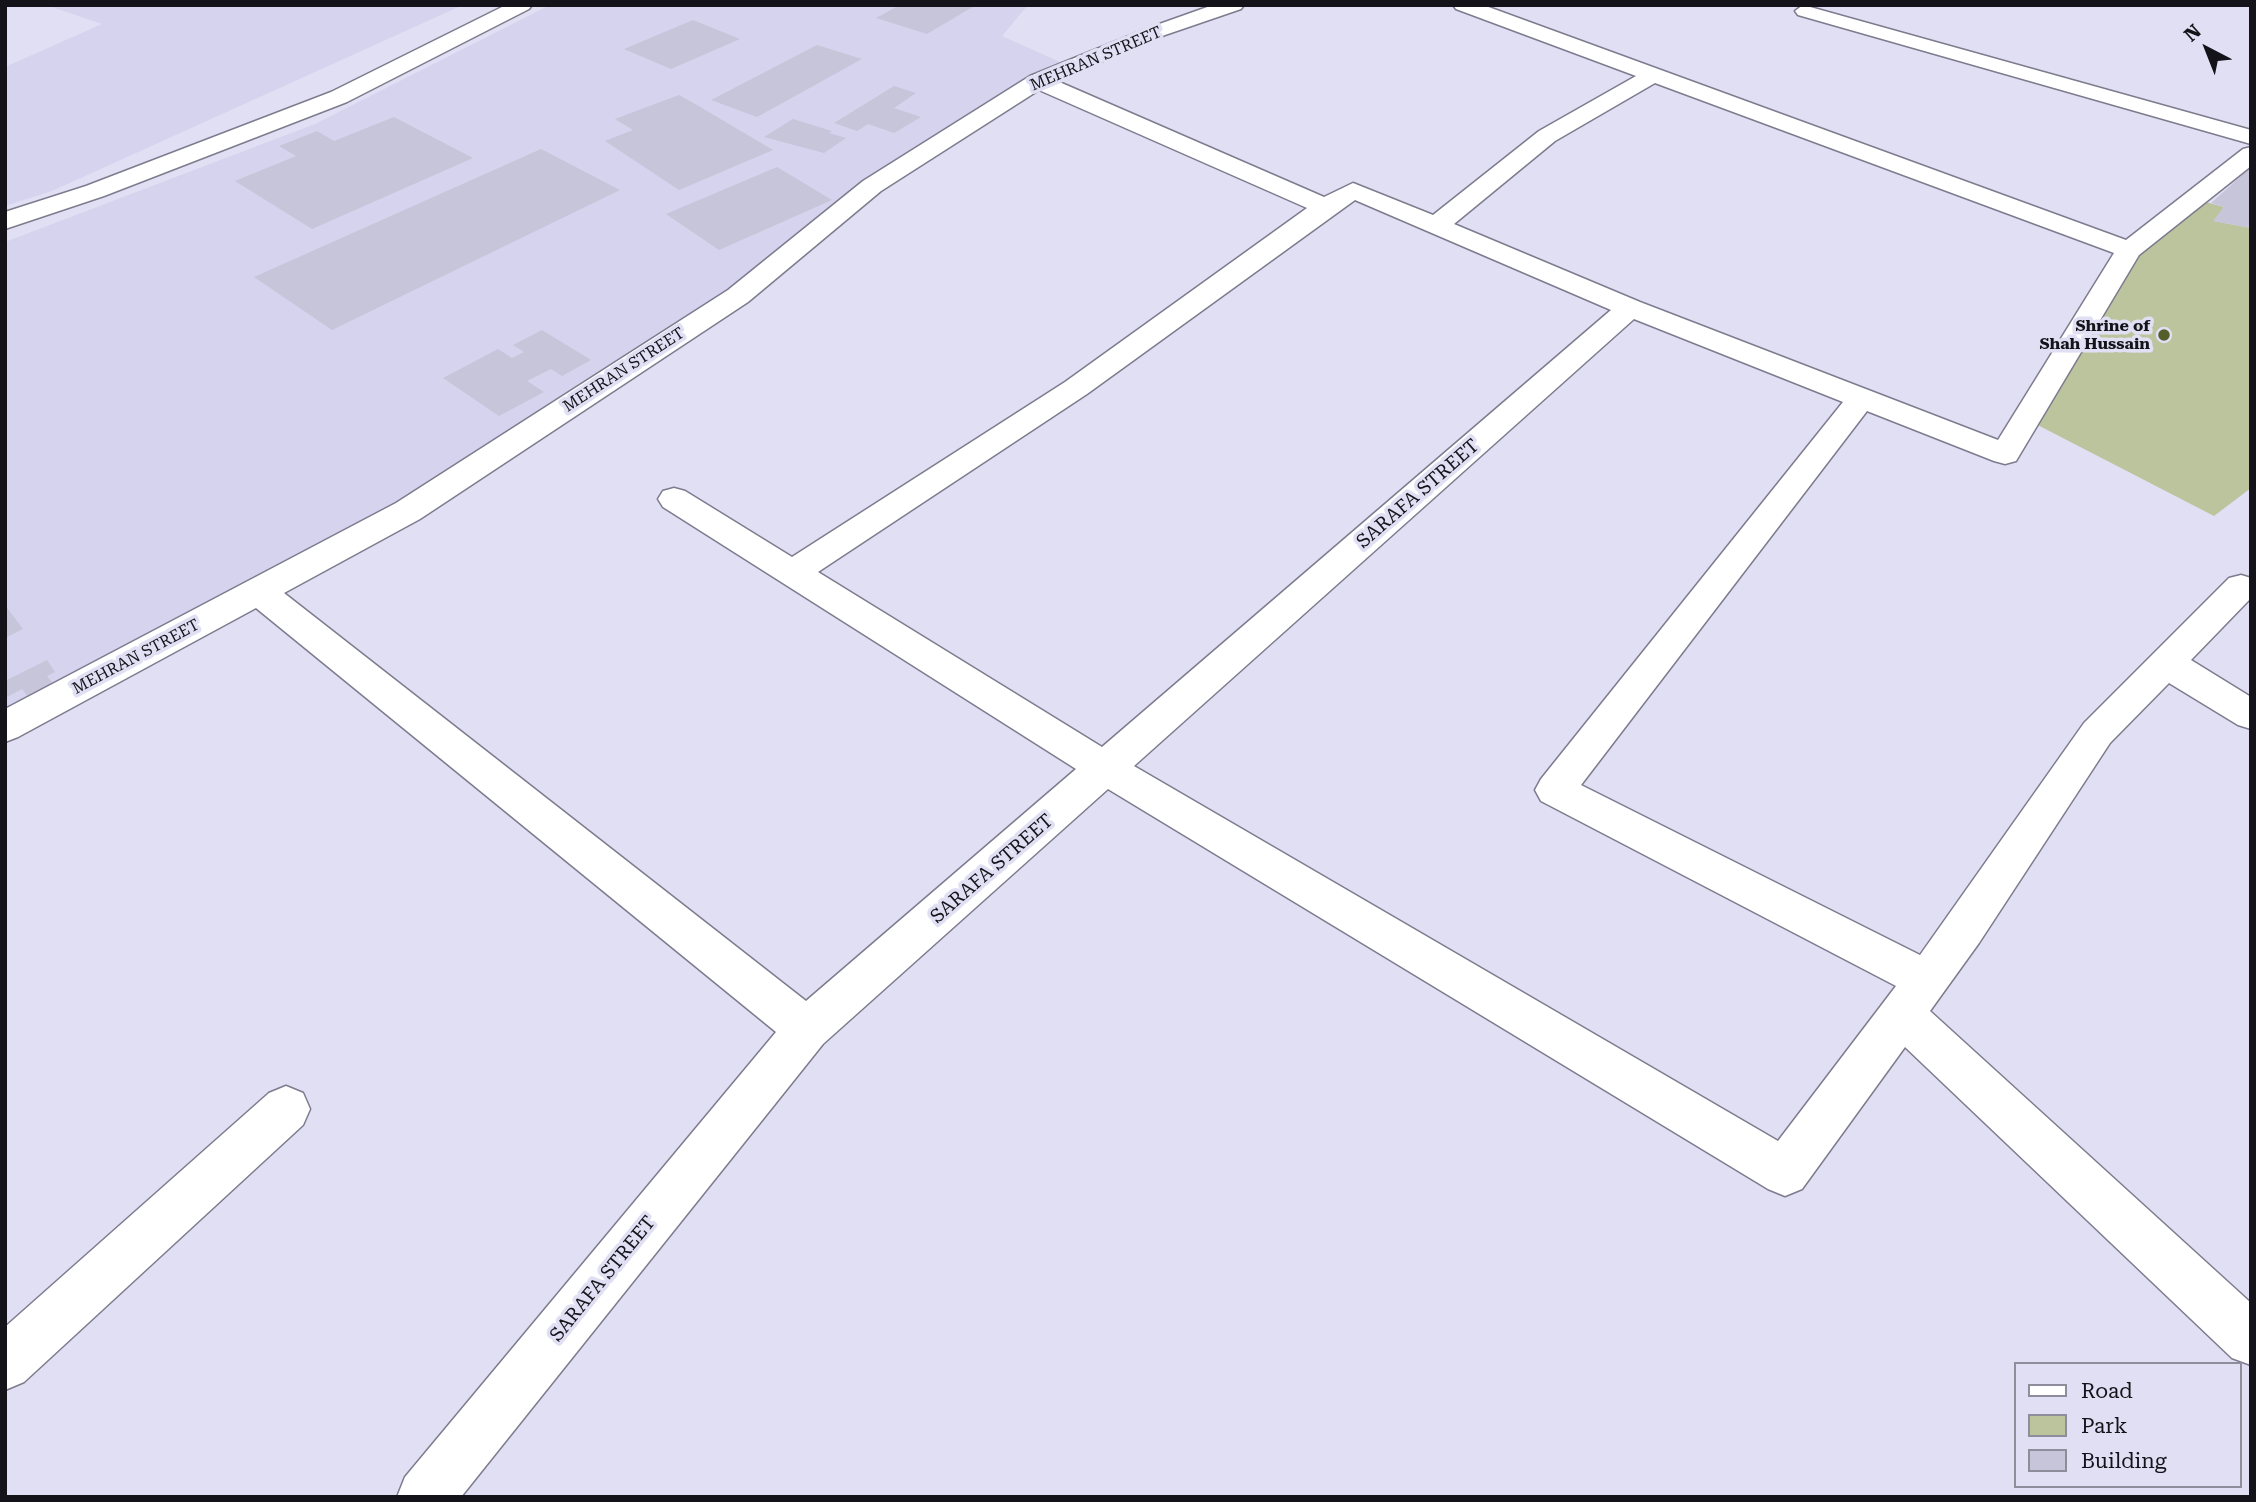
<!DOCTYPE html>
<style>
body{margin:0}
#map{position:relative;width:2256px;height:1502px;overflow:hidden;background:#e1dff3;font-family:"Roboto Serif",serif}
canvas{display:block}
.frame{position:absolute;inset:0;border:7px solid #14131a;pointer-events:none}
.legend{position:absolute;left:2014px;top:1362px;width:228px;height:126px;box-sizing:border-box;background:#e1dff3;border:2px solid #8f8d9c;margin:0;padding:9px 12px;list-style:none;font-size:21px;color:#14131a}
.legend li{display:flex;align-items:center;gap:14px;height:35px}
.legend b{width:35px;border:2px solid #8f8d9c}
.north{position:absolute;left:2172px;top:14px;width:70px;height:70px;-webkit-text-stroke:5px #e1dff3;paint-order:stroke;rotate:318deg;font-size:19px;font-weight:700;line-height:28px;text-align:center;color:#14131a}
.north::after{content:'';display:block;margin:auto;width:24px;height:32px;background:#14131a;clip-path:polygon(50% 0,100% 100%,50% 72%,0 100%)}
</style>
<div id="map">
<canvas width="2256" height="1502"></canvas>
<div class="frame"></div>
<ul class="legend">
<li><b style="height:9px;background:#fff"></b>Road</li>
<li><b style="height:19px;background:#bcc49e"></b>Park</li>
<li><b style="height:19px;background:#c7c5d9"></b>Building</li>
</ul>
<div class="north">N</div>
</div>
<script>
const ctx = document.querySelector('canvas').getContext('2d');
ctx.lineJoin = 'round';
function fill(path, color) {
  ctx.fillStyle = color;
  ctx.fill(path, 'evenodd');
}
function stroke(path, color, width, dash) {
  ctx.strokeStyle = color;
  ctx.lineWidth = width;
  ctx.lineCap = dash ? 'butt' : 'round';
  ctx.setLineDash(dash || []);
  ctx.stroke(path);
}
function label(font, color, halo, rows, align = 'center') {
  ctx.font = font + ' "Roboto Serif",serif';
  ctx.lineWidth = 7;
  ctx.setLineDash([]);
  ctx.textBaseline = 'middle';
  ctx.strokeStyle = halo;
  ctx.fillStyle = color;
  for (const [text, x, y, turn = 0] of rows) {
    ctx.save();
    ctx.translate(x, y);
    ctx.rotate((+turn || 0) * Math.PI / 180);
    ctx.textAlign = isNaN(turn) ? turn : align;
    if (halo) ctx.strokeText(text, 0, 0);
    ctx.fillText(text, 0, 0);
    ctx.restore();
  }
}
fill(new Path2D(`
 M46,5H463L52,191L5,206V67L102,24Z
 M550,5H1028L1002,36L1071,67L872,186L738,296L408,511L5,742V242L315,124Z`), '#d5d3ee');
fill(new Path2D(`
 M2195,199L2224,207L2214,221L2251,228V488L2214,516L2026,419L2129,250Z`), '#bcc49e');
fill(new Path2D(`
 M900,5H976L927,34L876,18Z
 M693,20L740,39L671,69L624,49Z
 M817,45L862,59L757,117L711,100Z
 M894,86L916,93L894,108L921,117L894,133L868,124L857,131L834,123Z
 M679,95L697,105L773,150L679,190L605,141L633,130L615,119Z
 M394,117L473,158L312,229L235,181L296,156L279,146L317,131L334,141Z
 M793,119L832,131L829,133L846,138L824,153L764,137Z
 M541,149L620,190L332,330L254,277Z
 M777,167L832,200L719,250L666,214Z
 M2251,167V228L2213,221L2224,207L2211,203Z
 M542,330L591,360L562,376L551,369L527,381L544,392L499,416L443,378L498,349L512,358L524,352L513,345Z
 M5,605L23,629L5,638Z
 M47,660L55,672L47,676L54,685L29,698L22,689L5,698V681Z`), '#c7c5d9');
const minor = new Path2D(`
 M506,5H532L529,9L347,102L104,196L5,229V212L86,186L331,92Z
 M1213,5H1244L1241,9L1165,35L1057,81L1324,197L1353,183L1433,215L1539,131L1636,76L1456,9L1453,5H1483L2126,240L2243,149L2251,147V166L2139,255L2016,461L2005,464L1994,461L1867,411L1581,785L1920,955L2084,723L2229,578L2241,575L2251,578V598L2191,660L2251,697V729L2238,725L2169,683L2110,743L1979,943L1930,1011L2251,1303V1365L2232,1358L1905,1047L1802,1189L1785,1196L1768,1189L1108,789L823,1044L461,1497H397L405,1477L776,1032L256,608L18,737L5,742V709L396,503L728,290L863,181L1030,76L1151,27ZM1655,83L2114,253L1998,440L1640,302L1454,224L1555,141ZM1039,90L1307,208L1065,382L792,557L685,491L674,488L663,491L658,499L663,507L1076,769L806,1001L284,593L420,519L748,302L881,191ZM1355,200L1611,310L1102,747L818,572L1087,394ZM1634,319L1843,402L1541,779L1535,790L1541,801L1896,986L1778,1141L1134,766Z
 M1803,5L2251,130V144L1798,15L1795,11Z
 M286,1086L303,1093L310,1109L303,1125L24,1382L5,1390V1327L269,1093Z`);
stroke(minor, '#7d7b8d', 3);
fill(minor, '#fff');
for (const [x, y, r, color] of [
 [2164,335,7,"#545d2c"]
]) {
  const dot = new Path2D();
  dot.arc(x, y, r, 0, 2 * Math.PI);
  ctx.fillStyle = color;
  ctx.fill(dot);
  stroke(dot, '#e1dff3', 2.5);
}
label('16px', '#14131a', '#e1dff3', [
 ["MEHRAN STREET",1096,59,-23],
 ["MEHRAN STREET",624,370,-33],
 ["MEHRAN STREET",136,657,-28]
]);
label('bold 16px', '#14131a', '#e1dff3', [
 ["Shrine of",2150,326],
 ["Shah Hussain",2150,344]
], 'right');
label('19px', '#14131a', '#e1dff3', [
 ["SARAFA STREET",1418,494,-41],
 ["SARAFA STREET",992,869,-41],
 ["SARAFA STREET",603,1279,-51]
]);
</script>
